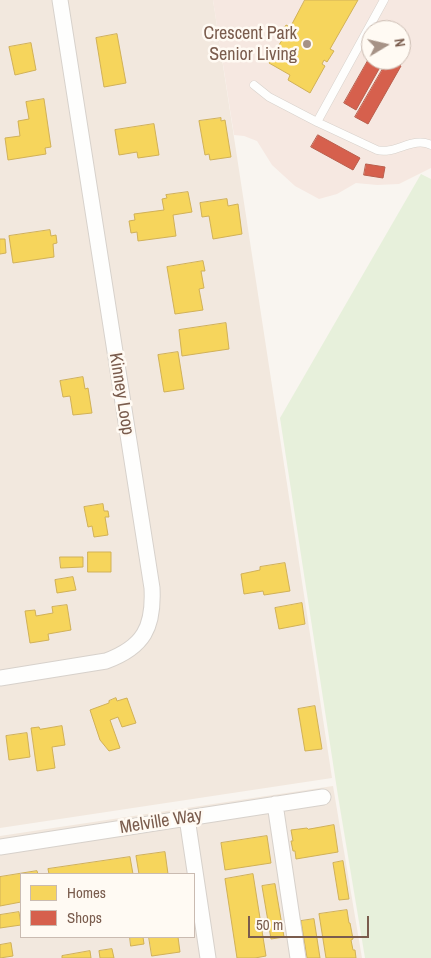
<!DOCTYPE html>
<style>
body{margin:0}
#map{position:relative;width:431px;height:958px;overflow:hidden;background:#f9f5f0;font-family:"Archivo Narrow",sans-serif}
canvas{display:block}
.legend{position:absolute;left:20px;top:873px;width:175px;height:65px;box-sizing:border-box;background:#fffaf3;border:1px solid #cabbb1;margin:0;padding:6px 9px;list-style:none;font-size:15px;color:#7a5c4d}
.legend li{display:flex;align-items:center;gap:10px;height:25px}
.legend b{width:25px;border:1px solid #cabbb1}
.north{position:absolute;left:361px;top:20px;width:50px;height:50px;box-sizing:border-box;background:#fffaf3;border:1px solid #cabbb1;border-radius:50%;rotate:81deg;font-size:14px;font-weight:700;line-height:20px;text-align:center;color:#7a5c4d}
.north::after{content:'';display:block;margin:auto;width:18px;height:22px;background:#a69286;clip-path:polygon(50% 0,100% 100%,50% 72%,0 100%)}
.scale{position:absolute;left:248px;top:916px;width:121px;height:22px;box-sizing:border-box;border:2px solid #7a5c4d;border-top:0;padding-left:6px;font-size:15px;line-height:18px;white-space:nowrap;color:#7a5c4d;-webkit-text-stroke:4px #fffaf3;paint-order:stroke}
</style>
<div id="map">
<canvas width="431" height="958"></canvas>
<ul class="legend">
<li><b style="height:14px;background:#f6d55c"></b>Homes</li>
<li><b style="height:14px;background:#d6604d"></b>Shops</li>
</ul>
<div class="north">N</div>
<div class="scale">50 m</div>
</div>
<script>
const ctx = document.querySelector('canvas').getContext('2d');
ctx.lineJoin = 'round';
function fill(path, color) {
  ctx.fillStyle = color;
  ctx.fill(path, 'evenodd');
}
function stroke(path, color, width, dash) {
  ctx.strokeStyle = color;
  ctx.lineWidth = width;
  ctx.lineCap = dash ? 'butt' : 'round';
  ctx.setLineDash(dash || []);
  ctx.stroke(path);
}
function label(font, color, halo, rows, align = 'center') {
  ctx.font = font + ' "Archivo Narrow",sans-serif';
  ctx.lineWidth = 5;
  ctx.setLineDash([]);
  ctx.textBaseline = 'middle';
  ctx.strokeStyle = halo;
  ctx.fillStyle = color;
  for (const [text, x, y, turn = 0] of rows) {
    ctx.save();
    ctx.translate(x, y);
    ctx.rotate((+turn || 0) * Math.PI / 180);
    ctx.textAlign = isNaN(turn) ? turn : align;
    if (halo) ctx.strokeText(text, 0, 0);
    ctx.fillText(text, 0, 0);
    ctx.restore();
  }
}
fill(new Path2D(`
 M0,0H213L332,778L0,828Z
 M333,786L362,958H0V836ZM21,874H194V937H21Z`), '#f2e8de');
fill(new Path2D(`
 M213,0H431V168L399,184L377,185L356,183L337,194L319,199L295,186L272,165L257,141L244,136L234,135ZM371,30H401V60H371Z`), '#f6e8e1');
fill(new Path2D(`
 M421,174L431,179V958H365L338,796L280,418Z`), '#e7f0db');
const homes = new Path2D(`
 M305,0H358L330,49L334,51L327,62L324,60L322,64L325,66L310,93L288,80L290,75L269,63L283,38L280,36L286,25L290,27Z
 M117,34L126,83L104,87L96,38Z
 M31,43L36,70L15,75L9,47Z
 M44,99L51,147L45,148L46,154L8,160L5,138L20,136L18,121L29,119L26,102Z
 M221,118V121L225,120L231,157L210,160L209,154L205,155L199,121Z
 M154,124L159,155L138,158L137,152L119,155L115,130Z
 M188,192L192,212L173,215L176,236L138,241L137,232L131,233L129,221L135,220L134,214L164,210L162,199L167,198L166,195Z
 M227,199L228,206L238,204L242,234L213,239L209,216L202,217L200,203Z
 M50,230L51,236L56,235L57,243L53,244L54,257L13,263L9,236Z
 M0,239H5L6,253L0,254Z
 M203,261L205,271H201L204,288L199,289L203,310L175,314L167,267Z
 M226,323L229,349L182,356L179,330Z
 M178,352L184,389L164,392L158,355Z
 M83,377L85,389L88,388L92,413L73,415L70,396L63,397L60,381Z
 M103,504L104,511H108L109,517H105L108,535L94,537L92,526L88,527L84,507Z
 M88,552H111V572H88Z
 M60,557H83V567L61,568Z
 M285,563L290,591L264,595L263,591L244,594L241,574L260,570V567Z
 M73,577L76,590L57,593L55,580Z
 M302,603L305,624L279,629L275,608Z
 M67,605L71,630L48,634L49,640L30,643L25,611L35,610L36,616L53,613L52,607Z
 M116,698L117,701L127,698L136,723L122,727L118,717L110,720L120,748L109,751L100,740L90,710L109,703V701Z
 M315,706L322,749L305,751L298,709Z
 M62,726L65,745L52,747L55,768L37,771L31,728L39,727L40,729Z
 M27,733L30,757L9,760L6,736Z
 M334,825L338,852L296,859L295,851H293L291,841H293L291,830L307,828L308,829Z
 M267,836L271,863L225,870L221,843Z
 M165,852L168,874H139L136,856Z
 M130,857L133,874H49L48,869Z
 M343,861L349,899L339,900L333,863Z
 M37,871L38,874H21V902L0,906V877Z
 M253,874L266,956L255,958H237L225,879Z
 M275,884L284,937L271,939L262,886Z
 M347,910L349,923H350L353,939L351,940L353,950H355L356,958H326L319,914Z
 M19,912L21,925L0,928V915Z
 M314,919L320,958H307L301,921Z
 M130,937H143L144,944L131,946Z
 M149,937H178L180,952L152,956Z
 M11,943L13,956L0,958V945Z
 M112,949L114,958H100L99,951Z
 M90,951L91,958H62V956Z`);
fill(homes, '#f6d55c');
stroke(homes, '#d1b158', 1);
const shops = new Path2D(`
 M371,55V60H384L356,110L344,103Z
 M388,60L401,66L368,124L355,117Z
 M318,135L360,158L353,170L311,147Z
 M366,164L385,167L383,178L364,175Z`);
fill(shops, '#d6604d');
stroke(shops, '#ba5f4d', 1);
const lane = new Path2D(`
 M254,85L269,97L317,122L377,150C395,155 413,136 431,145
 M317,122L384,0`);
const street = new Path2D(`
 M0,678L106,661C144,647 154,627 152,588L60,0
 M275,804L298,958
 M187,818L208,958
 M0,847L323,797`);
stroke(lane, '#d7d1cb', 9);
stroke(street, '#d7d1cb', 17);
stroke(lane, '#fefefd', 8);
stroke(street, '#fefefd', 15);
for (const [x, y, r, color] of [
 [307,44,5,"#a69286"]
]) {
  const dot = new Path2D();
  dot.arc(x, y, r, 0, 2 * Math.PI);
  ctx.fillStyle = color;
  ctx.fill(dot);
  stroke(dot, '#fffaf3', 2);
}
label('18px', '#7a5c4d', '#fffaf3', [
 ["Crescent Park",297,34],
 ["Senior Living",297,55]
], 'right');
label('18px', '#7a5c4d', '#fffaf3', [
 ["Kinney Loop",121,394,81],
 ["Melville Way",161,822,-9]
]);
</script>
